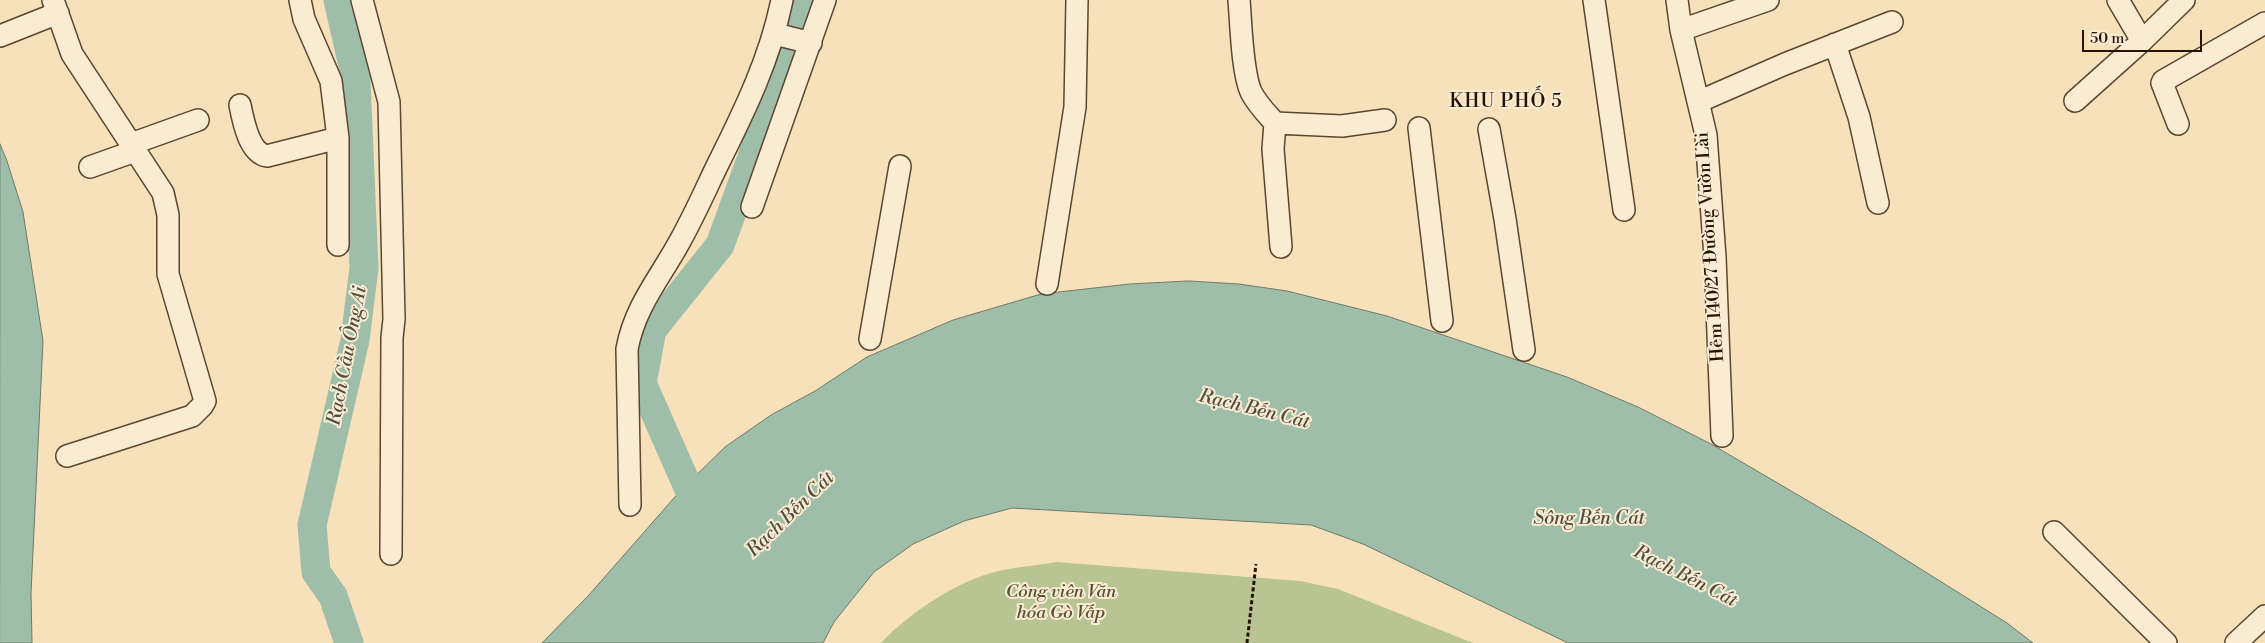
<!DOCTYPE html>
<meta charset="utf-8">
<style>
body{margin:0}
#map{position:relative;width:2265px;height:643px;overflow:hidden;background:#f7e1bb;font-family:"Libre Bodoni",serif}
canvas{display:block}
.scale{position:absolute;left:2082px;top:30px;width:120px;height:22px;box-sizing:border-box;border:2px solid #271202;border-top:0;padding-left:6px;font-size:15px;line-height:18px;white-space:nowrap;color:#271202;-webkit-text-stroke:4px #faecd3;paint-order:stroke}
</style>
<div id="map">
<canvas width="2265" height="643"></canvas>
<div class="scale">50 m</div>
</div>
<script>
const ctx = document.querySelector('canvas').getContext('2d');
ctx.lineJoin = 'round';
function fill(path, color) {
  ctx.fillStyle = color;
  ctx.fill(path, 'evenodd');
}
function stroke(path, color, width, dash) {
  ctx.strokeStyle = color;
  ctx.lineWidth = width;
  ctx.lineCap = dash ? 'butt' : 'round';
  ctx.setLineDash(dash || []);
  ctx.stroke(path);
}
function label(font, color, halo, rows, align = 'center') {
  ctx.font = font + ' "Libre Bodoni",serif';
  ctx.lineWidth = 4;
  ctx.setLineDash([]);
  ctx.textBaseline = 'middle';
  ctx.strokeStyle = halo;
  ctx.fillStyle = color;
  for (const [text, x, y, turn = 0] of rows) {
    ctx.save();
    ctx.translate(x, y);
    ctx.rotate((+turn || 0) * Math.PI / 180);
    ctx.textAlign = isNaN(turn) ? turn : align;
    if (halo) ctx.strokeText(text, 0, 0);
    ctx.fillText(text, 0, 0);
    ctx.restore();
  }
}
fill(new Path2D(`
 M1056,562L1300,581L1338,589L1473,643H881C908,614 953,584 991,573C1012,567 1035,566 1056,562Z`), '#b8c494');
const water = new Path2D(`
 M0,144L7,161L23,212L43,341L31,593L32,643H0Z
 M1189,281L1239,284L1287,291L1387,316L1567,377L1638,407L1711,444L1868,536L2007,623L2033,643H1568L1363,544L1311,525L1012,508L964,521L913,544L874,572L834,622L823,643H542L588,596L681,490L725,447L771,415L815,391L867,357L953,320L1041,294L1130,284Z`);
fill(water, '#9ebeaa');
stroke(water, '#6e7967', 1);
stroke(new Path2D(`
 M338,0L356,79L364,268L355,340L312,525L316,572L333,596L349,643
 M702,519L642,383L652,330L720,245L809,0`), '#9ebeaa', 29);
const minor = new Path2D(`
 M53,0L72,54L163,193L168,215V274L205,401L202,406L192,416L67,456
 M300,0L304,19L331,81L338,138V245
 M362,0L389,102L394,319L392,338L391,554
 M1239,0C1241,23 1242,72 1251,92C1257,104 1267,114 1275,123L1273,149L1281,247
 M1594,0L1624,210
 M1677,0L1681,30L1706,135L1715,257L1722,436
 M2118,0L2142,41
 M1681,30L1768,0
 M775,34L811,43
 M0,36L58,13
 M1835,44L1859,117L1878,203
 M2075,101L2142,41L2184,0
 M1698,102L1785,64L1892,22
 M240,105C243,120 249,153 267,156L338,138
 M1275,123L1342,126L1385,120
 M2178,124L2162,83L2163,81L2265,23
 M1419,128L1442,321
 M1489,129L1505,219L1524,350
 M131,144L198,120
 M90,167L135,151
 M752,207L825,0
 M1047,284L1075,107L1077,0
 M870,339L900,166
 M630,505L627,349C635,306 660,278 680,241C694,216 705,191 717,166C744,112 770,59 782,0
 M2054,532L2166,643
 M2236,643L2265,616`);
stroke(minor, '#5b4630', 24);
stroke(new Path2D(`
 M1247,643L1256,564`), '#271202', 3, [4, 2.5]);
stroke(minor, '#faecd3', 21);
label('18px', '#271202', '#faecd3', [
 ["Hẻm 140/27 Đường Vườn Lài",1711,247,-94]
]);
label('italic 18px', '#5a5035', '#faecd3', [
 ["Công viên Văn",1061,593],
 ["hóa Gò Vấp",1061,614]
]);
ctx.letterSpacing = '1px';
label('19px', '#271202', '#faecd3', [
 ["KHU PHỐ 5",1506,102]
]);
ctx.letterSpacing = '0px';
label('italic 19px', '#514e3d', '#faecd3', [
 ["Rạch Cầu Ông Ai",348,356,-79],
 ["Rạch Bến Cát",1254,410,14],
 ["Rạch Bến Cát",791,515,-44],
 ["Sông Bến Cát",1589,519],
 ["Rạch Bến Cát",1685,577,27]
]);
</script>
